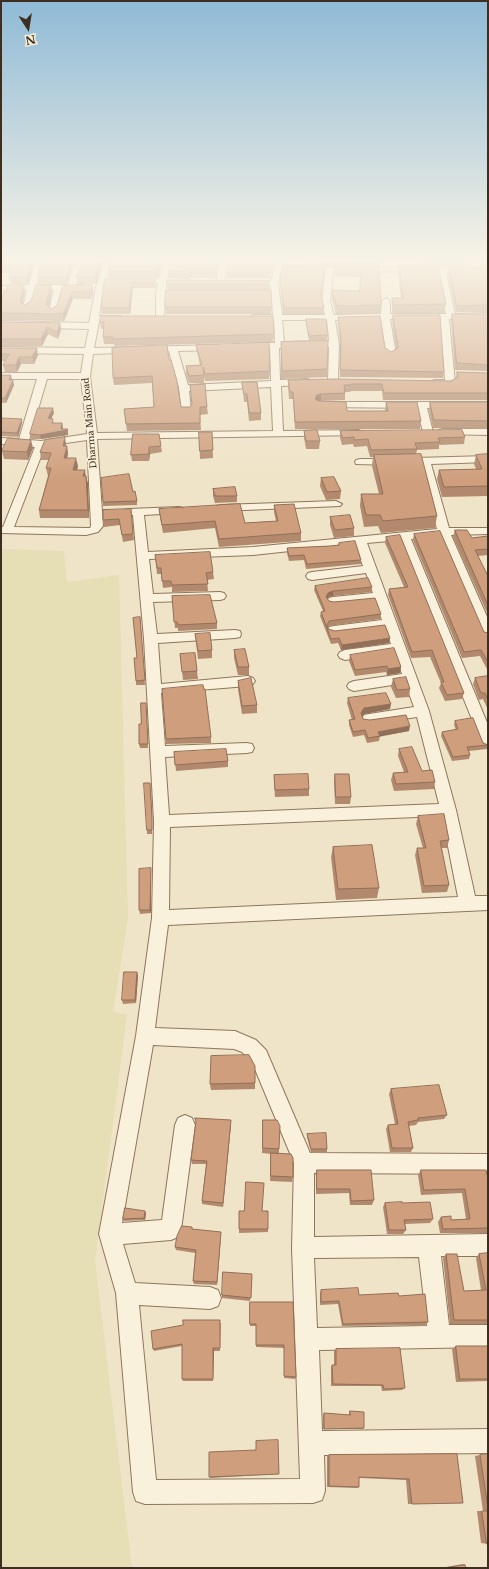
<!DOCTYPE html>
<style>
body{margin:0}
#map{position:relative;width:489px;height:1569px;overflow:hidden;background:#f0e4c8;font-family:"Libre Baskerville",serif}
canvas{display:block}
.frame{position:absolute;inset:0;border:2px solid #3d2e20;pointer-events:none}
.north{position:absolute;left:8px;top:8px;width:40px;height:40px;-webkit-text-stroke:3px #f7eed8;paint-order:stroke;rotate:168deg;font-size:11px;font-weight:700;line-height:16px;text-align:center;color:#3d2e20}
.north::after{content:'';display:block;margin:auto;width:14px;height:18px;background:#3d2e20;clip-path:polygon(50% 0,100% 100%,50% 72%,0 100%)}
</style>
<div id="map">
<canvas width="489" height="1569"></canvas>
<div class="frame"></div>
<div class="north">N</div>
</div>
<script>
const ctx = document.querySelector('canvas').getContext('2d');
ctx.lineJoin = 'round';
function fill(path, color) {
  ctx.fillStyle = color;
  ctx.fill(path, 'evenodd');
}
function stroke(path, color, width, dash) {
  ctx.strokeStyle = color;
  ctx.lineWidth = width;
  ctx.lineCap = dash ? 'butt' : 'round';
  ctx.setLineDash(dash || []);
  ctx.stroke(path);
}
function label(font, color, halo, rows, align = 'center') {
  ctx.font = font + ' "Libre Baskerville",serif';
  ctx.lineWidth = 3.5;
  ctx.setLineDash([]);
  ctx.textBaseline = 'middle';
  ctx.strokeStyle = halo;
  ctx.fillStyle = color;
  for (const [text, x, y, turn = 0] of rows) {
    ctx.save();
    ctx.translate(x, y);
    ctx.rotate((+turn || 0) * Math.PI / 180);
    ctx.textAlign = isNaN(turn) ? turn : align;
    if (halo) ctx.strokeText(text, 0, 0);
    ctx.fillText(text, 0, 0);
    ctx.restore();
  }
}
fill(new Path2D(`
 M1,549L64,551L67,582L119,575L128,919L113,1012L127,1015L95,1261L132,1568H1Z`), '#e6deb5');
const minor = new Path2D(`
 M35,262H43L37,285H68L76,262H84L76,285H83L87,287L83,289L63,290L56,313H50L49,311L54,290H36L31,307L27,310L24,309L23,307L27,290H1V286L29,285Z
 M104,262H112L104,287L99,316H121L125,319L121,322H99L94,348L220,345L222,347L220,349L217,350L178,351L188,385L271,381L270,348L249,349L244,346L249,343H275L274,320L253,321L249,318L253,315H273L270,285H249L245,283L249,281H271L276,262H284L278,283L282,315H325L322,302L326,267L488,268V272H446L455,314L488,313V319H449L455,383C450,388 434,388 429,383L434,380H445L440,319H390L396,354L391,357L386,354L381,320H335L339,344L338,381L336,383H330L328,381L329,347L279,348L280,380L308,379L313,382L308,385L281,386L283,431L359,430L364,433L363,435L97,439L103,526L98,532L86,535L1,533V527H3L35,447L1,444V438L19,439L37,379H1V373H81L84,354L1,353V347L85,348L89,329L1,327V321L89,323L96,287ZM333,271L438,272L446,314H390V301L386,298L382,301L381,314L334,315L330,302ZM282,320H327L329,341L284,342ZM169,351L179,388L182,413H190L191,411L189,391L271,387L273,431L97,433L90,376L93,354ZM47,379H81L87,434L41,441L29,440ZM87,440L91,526L90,528L14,527L45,446Z
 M164,262H172L167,278L187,279L191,281L187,283H166V291H185L189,294L185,297H165L164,318L160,321L156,318V294L158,283L135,282L131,280L135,278H159Z
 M221,262H229L224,282L220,284L216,282Z
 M327,402H488V408H427L433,432L428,435L423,432L417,408L324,407L322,405L324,403Z
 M443,429H488V435L439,434L438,432L439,430Z
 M488,456V462L431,464L449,528H488V534L451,535L488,619V638L483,637L482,634L440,536L411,539L488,725V747L483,746L481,742L400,540L367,543L429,711L456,810L475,896H488V910L168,925L155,1028L235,1031L256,1040L266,1050L310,1153L488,1154V1174L314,1173V1237L488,1234V1256H441L449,1325H488V1347L319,1350L322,1431L488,1429V1453L324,1455L325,1491L322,1500L313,1503L145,1504L136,1501L133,1492L116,1293L99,1234L136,1036L152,918L154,821L144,639L133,515L125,514L123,512L125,510L129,509L179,507L183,508L185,510L183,512L179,513L144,515L148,552L253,547L437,529L420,464L411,463L410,461L415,458ZM355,544L363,566L312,572L308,573L306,576L308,579L312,580L366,573L373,593L333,597L329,598L327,601L329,604L333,605L375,601L382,620L334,626L329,627L328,630L329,633L334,634L385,628L391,644L345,650L340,652L338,655L340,658L345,660L394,652L402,674L354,681L349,683L347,686L349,689L354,691L405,683L414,707L369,714L364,715L362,719L364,723L369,724L417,717L439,804L169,815L165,757L247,753L252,752L254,748L252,744L247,743L165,746L161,693L248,686L253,684L255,681L253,678L248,676L161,684L158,643L235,638L240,637L241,634L240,631L235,630L157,634L153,602L220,600L224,599L226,596L224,593L220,592L153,594L149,559L253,555ZM442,816L458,897L169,910L170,827ZM153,1045L234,1049L242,1052L252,1062L294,1163L292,1248L300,1479L156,1480L139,1305L210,1309L218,1306L221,1298L218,1290L210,1287L135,1283L123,1244L171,1240L178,1237L181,1230L195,1125L192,1118L185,1115L178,1118L175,1125L162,1220L122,1223ZM419,1257L427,1326L317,1328L314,1258Z
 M360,459H393L398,462L393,465L356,464L355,462L356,460Z
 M336,501L342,504L340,506L221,511L217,510L215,508L217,506L221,505Z`);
const primary = new Path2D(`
 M478,262H488V271L484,269Z`);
stroke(minor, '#8d765c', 2);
stroke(primary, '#5b4430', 2);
fill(minor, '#faf1dc');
fill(primary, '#f3d9a0');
fill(new Path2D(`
 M1,262H34L28,284H11L9,278L11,273H1Z
 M74,262L67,284H39L38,277Z
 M103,262L96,284H78L77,277Z
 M163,262L157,278H109L108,271Z
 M220,262L215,278H168V271Z
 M274,262L270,278H227V272Z
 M306,262H379L381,305L380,314H336L332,299V290L359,291L360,277L334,276L335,266H329L324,268L321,296L324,308V314H283L280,283V277L306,265Z
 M418,262H469L468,266H438L446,304L444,313H392V298H401L398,273L399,265H419Z
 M449,267L488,273V312H456L448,274Z
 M105,279H156V288H133L130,314H102L101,308Z
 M167,280L269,284V290H168Z
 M51,285L52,292L49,306L52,309L57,305L63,285H92L93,292L92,299H73L64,321L1,320V297L25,292L22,304L25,305Z
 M165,307H272L271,314H166Z
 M452,314H488V371L455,370L451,320Z
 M393,315L444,372L443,378L340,377V344L338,323V317L391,352L396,349L392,322Z
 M306,319L328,335L327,340H309L306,324Z
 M1,322L60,323L61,330L58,339L48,334L42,346H1Z
 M100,322L274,334L273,342L114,346V344H104L103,337V329H101Z
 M281,342L327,369V377L281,379Z
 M196,345L270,371L269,379L205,381L204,377V383H189L186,374V366L200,365L197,352Z
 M1,348L38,355L34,364H21L17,372H5L3,365L5,361H1Z
 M169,360L181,407H207L208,414L200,415L201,430L127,431L124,409L154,407L152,383L114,385L113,378Z
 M457,372L488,373V400H383L382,391H351L350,392H345V400L321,401H318L347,411H385L386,402L421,421L420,429H295L293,399H289L288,387V380L451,381L456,378Z
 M1,375L12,380L14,385L6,403H1Z
 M242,382L261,413V420L249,421L247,402H244L243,390Z
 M430,402H488V429L433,428L429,410Z
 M54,413L51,418L54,423H62L63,429L68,433V435L41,439H31L30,434Z
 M1,418L22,423L18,437L1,436Z
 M304,431L320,441L319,449H306L304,438Z
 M340,431L465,437L464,444L439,445V449L417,450L416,454L437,516L435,528L381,533L378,526L364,527L360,506L361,494H379L372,466L373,457H370L367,446L354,447L353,444L342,445L340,438Z
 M199,432H212L213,458L200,459Z
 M133,434L161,446L162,452L150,454L149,461H132L131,455Z
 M66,444V446H67L68,454L67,458L78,466L77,470L86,476L88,484L89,518H40L39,510L48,476L46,468L49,460H41L40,452Z
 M33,448L28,460L4,459L2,451Z
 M488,454V496L442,497L437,479L439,470L476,469L474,464L476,455Z
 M321,478L341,491L340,499L326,500L320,486Z
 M213,489L237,496V502L215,503L213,496Z
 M133,492L137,501V505L103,506V502Z
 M274,505L301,533V541L219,547L215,528L163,533L160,517L159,509L245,523L276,521L274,512Z
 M131,509L134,540L123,542L120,525L104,527L103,520Z
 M330,517L354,528V536L334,538L330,525Z
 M455,530L472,538L488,536V555L478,556L488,576V615L453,537Z
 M414,534L484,632L488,633V671L480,656L462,658L413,540Z
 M386,537L464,693L462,699L445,701L439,688L441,683L430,657L411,658L388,595L389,589L404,587L385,543Z
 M339,543L361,560V564L306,569L304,560L289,561L287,553V548L330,546L338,545Z
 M155,555L213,572L214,579L207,580L208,591L172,592V587L163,588L161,574H157Z
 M315,586L372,587L371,592L333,596L328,597L327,599L329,601L381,614L380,619L329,626L328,628V629L335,631L389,643L341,650L338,643L331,644L320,616L321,612L323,611L314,590Z
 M172,596L217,623V629L178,631V628H175Z
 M140,617L145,685H136V681Z
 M195,634L212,650V658L198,659Z
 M234,650L249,667V675H238L234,658Z
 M180,654L197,671L198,679L183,680Z
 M350,655L401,667L400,673L387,675L386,672L355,676L349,661Z
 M488,676V710L483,699L479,700L473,684L475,678Z
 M393,679L410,689L409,697L396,698L391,687Z
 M238,681L257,705V713L242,714L238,689Z
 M162,689L211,737V743L166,744Z
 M348,698L390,709L364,714L362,716L363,719L409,731L380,736L379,741L367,743L364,735L353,737L349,725V720H352L347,703Z
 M146,703L148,748H140L139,744Z
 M455,721L483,743L488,745L487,749L469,751L470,755L469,759L452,761L441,736L442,732L456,730L454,725Z
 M399,749L422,771L435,782L434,789L394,791L391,780L393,773L404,772L398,756Z
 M174,752L228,761V767L176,771Z
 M335,774L351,797L350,804H335L334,781Z
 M274,775L309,789V796L275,797L274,783Z
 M151,787L152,821V834H147V830Z
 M418,816L449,840L447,848H441L449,885L447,892L422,893L415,855L417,848H423L416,824Z
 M333,847L379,888L377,898L336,900L331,857Z
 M151,872V913L140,914L139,910Z
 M138,975L136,1003L123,1004L122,1000Z
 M255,1066V1089L211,1090L210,1084Z
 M391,1089L447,1115L444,1119L418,1122L416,1125L409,1126L413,1148L411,1152H390L386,1129L388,1125L395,1124L389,1094Z
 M195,1118L231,1124L223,1207L202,1204V1201L206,1164H192L191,1160L196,1123Z
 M263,1120L279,1149V1153L293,1177L292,1182L270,1181L271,1154L262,1153Z
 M307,1134L327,1149V1152H311L307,1137Z
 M317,1170L374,1200L372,1205H350L349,1193L316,1194V1175Z
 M421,1170L488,1175V1233H440L438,1222L441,1217L451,1220L466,1219L462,1193L421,1195L418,1175Z
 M385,1203H402L433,1219L430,1223L405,1224L406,1230L403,1234H387L383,1207Z
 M239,1211H262L268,1229V1232L239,1233Z
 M146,1213L145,1220L124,1221L123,1219Z
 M193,1229L221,1235L217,1285L194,1284L193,1281L195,1253L176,1250L175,1247Z
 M488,1253V1324H450L443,1258L446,1254L464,1291L481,1290L476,1258L479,1254Z
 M252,1274L250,1301L222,1298V1295Z
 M321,1290L359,1295L399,1296L428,1322L425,1325L342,1326L338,1304L320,1305V1293Z
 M250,1302H293L296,1377L295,1379L284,1378V1348L256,1347V1326H250Z
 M221,1323L220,1351H214L213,1381H183L182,1379V1346L154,1351L153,1349Z
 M456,1346H488V1381L456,1382L452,1349Z
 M336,1349L405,1388L402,1390L382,1391L381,1386H331V1367L332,1365H334V1351Z
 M350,1411L364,1428L363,1429H323V1414L324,1413L349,1415V1412Z
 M256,1450L279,1474L210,1478L209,1477Z
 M457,1454L463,1503L408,1504L406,1480L359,1478V1487L357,1488L327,1487V1456L329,1455Z
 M488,1454V1544L481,1543L477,1511H483L475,1456L480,1455Z
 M463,1564L465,1565L466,1568H440Z`), '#b2896c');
fill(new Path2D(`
 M31,262H34L28,284L27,277Z
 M71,262H74L67,284L66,277Z
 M100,262H103L96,284L95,277Z
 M160,262H163L157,278L156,271Z
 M218,262H220L215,278V272Z
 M273,262H274L270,278V272Z
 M325,262H329V266L324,268L321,302Z
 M132,282L133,288L130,314L129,308Z
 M24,285L25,292L22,307L20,300Z
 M51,285L52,292L48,311L46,304Z
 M92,285L93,292L92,299L91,292Z
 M72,292L73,299L64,321L63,314Z
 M60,323L61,330L58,339L57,332Z
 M47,327L48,334L42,346L41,339Z
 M37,348L38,355L34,364L32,357Z
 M19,357L21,364L17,372L16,365Z
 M11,375L12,380H9Z
 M13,380L14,385L6,403L5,398Z
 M321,394V401L317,402L315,399L317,395Z
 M53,408L54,413L49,423L48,418Z
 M22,419V423L18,437L17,433Z
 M62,423L63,428L62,431L68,429V435L41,439L40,435L61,429Z
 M65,437L66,444L65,454L63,446Z
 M31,440L33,448L28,460L27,452Z
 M67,446L68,454L65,466L64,458Z
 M149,447L150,454L149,461Z
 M76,458L78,466L75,478L73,470Z
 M85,470L86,478L83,476Z
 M86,476L88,484L89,518L88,510Z
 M333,591V596L328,597L326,602V597L328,593Z
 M390,638L389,643L341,650L342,645Z
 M401,667L400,673L387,675L388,669Z
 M391,704L390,709L364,714L361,718V713L364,708Z
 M410,726L409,731L378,737V732Z
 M151,868V913L150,910Z
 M137,972L138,975L136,1003L135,1000Z
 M231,1120V1124L223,1207V1203Z
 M145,1211L146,1213L145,1220L144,1218Z
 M221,1232V1235L217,1285V1282Z
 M213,1348L214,1351L213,1381Z`), '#916f58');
const building = new Path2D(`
 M1,262H31L27,277L9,278L13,266H1Z
 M42,262H71L66,277H38Z
 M83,262H100L95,277H77Z
 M111,262H160L156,271H108Z
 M171,262H218L215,272L168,271Z
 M229,262H273L270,272H227Z
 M306,262H325L321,295L324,308H284L280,277L283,265H306Z
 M335,264H379L381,305L337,306L332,290L360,291L361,268H335Z
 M399,265L438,266L446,304L393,305L392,298H403Z
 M449,267H485L488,273V305L457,306Z
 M105,279H156L155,282H132L129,308H101Z
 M167,280L269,281V284H167Z
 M8,285H24L20,300L21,303L25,305L31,301L36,285H51L46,304L52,309L57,305L63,285H92L91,292H72L63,314L1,313V297H3L4,292H6Z
 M166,290H271L272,307H165Z
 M452,314H488V365L457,363Z
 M393,315H440L444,372L340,370L341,338L338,317L380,316L385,348L391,352L398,348Z
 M101,316H273L274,334L113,339V337H103L104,322H100Z
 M306,319H326L328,335L309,336Z
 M1,322L60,323L57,332L47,327L41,339H1Z
 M328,341L327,369L282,371L281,342Z
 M269,343L270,371L205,374L203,367L204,375L189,376L186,366L202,365L196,345Z
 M167,345L169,360H171L177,381L181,407H190L192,404L190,385L205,384L207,407H200V423L126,424L124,409L154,407L152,376L113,378L112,348Z
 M1,348H37L32,357H19L16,365H3L9,354H1Z
 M457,372L488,373V393H384L382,384H351V385H344L345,393L321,394L317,395L315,399L318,401L346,402L347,411H388L386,402H417L421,421L295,422L293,392H290L288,380L334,379L451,381L458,377Z
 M1,375H11L9,380H13L5,398H1Z
 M242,382H257L261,413H249L247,394H244Z
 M430,402H488V421L434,420Z
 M38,408H53L48,418L53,419L52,423H62L61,429H68L67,430L40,435L30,434Z
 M1,418L22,419L17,433L1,432Z
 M317,430L320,441H306L304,431Z
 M462,430L465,437L438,438L440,442L415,443L417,449L371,450L368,439L354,440V437L343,438L340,431Z
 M199,432H212L213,450L200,451Z
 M133,434H159L161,446L149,447V454L131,455Z
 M65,437L63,446H67L64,458H76L73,470H85L83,476H86L88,510H39L51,468H46L51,453L40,452L45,440Z
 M8,438L31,440L27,452L2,451Z
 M421,454L437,516L383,521L380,515H366L361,494H383L374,455Z
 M488,454V486L444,487L439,470L482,469L476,455Z
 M129,474L133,492L135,491L137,501L103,502L101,478Z
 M334,477L341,491L327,492L321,478Z
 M235,487L237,496H215L213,489Z
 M240,504L245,523L278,521L274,505L294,504L301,533L219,539L215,521L162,525L159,509Z
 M131,509L133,534L122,535L119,519L103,520V510Z
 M350,515L354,528L335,530L330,517Z
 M455,530H467L472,538L488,536V549L475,550L488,576V605Z
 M440,531L484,632L488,633V662L481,650L464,652L414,534Z
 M400,535L464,693L447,695L441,682H444L432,650L412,652L389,589L408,587L386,537Z
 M355,541L361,560L307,564L304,555L289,556L287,548L330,546L339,545V543Z
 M210,552L213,572L206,573L208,584L172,585L171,581H162L161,568H157L155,555Z
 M368,578L372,587L333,591L328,593L326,597L329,601L334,602L375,598L381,614L329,621L327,625L328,629L335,631L385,625L390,638L342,645L339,638L331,639L321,612L325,611L315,586Z
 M210,595L217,623L178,625L177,622H174L172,596Z
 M140,617L145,680L136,681L134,658H137L133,618Z
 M210,633L212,650L198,651L195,634Z
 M394,648L401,667L388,669L387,666L355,670L350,655Z
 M245,649L249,667H238L234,650Z
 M195,653L197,671L182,672L180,654Z
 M488,676V700L485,693H481L475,678Z
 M406,677L410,689L397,690L393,679Z
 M251,678L257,705L242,706L238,681Z
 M203,685L204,689H205L211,737L166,739L162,689Z
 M386,693L391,704L364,708L361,713L363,719L370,720L406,715L410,726L378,732L380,736L368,738L365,730L353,732L349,720L355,719L348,698Z
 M141,703H146L148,744H139V724H141Z
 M473,718L483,743L488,745L467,747L470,755L453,757L442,732L458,729L455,721Z
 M412,747L422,771L432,770L435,782L396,784L393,773L408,772L399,749Z
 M226,749L228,761L175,765L174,752Z
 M308,774L309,789L275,790L274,775Z
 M335,774H349L351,797H336Z
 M144,783H150L152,817V830H147Z
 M444,814L449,840L440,841L449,885L424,886L417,848H426L418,816Z
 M372,845L379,888L338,889L333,847Z
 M151,868L150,910H139V869Z
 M124,972H137L135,1000H122Z
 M249,1055L255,1066V1083L210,1084L211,1056Z
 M439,1085L447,1115L418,1118V1120L408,1122L413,1148H392L388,1125L398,1124L391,1089Z
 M195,1118L231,1120L223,1203L202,1201L207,1161L191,1160L196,1121Z
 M263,1120H277L280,1126L279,1149L263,1148Z
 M326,1133L327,1149H311L307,1134Z
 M271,1153L291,1154L293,1158V1177L271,1176Z
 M317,1170H371L374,1200L351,1201L350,1189H317Z
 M421,1170H486L487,1175H488V1228L443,1229L441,1217L451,1216V1220L470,1219L465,1189L424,1190Z
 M246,1182L264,1183L262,1211H268V1229H239V1211H244Z
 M402,1202V1203L430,1202L433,1219L404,1220L406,1230H389L385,1203Z
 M125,1208L145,1211L144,1218L123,1219Z
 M182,1226L192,1227V1229L221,1232L217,1282L193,1281L196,1250L175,1247L177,1236Z
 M488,1253V1320H454L446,1254H457L464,1291L486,1290L479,1254Z
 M223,1272L252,1274L251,1298L222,1295Z
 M358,1288L359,1295L398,1293L399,1296L425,1294L428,1322L343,1324L339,1301L321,1302V1290Z
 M250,1302H293L296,1377L284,1376V1345H256V1324H250Z
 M183,1320H220V1348H213V1379H182V1344L153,1349L151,1331L183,1325Z
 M456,1346H488V1379H460Z
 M400,1348L405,1388L384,1389L383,1385L333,1384L332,1365H336V1349Z
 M350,1411L364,1412V1428L324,1429V1413L350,1415Z
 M278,1440L279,1474L209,1477V1452L256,1450V1441Z
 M457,1454L463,1503L412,1504L409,1479L359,1477V1487L329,1486V1455Z
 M488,1454V1508L480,1455Z
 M482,1511H488V1544H487Z
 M465,1565L466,1568H445Z`);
fill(building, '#cf9f7d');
stroke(building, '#916f58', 1);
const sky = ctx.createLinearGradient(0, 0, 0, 482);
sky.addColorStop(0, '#8fbad6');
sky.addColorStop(0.54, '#f8f3e6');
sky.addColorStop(1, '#f8f3e600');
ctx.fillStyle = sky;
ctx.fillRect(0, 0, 489, 482);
label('9px', '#3d2e20', '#f7eed8', [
 ["Dharma Main Road",90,423,-95]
]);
</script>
